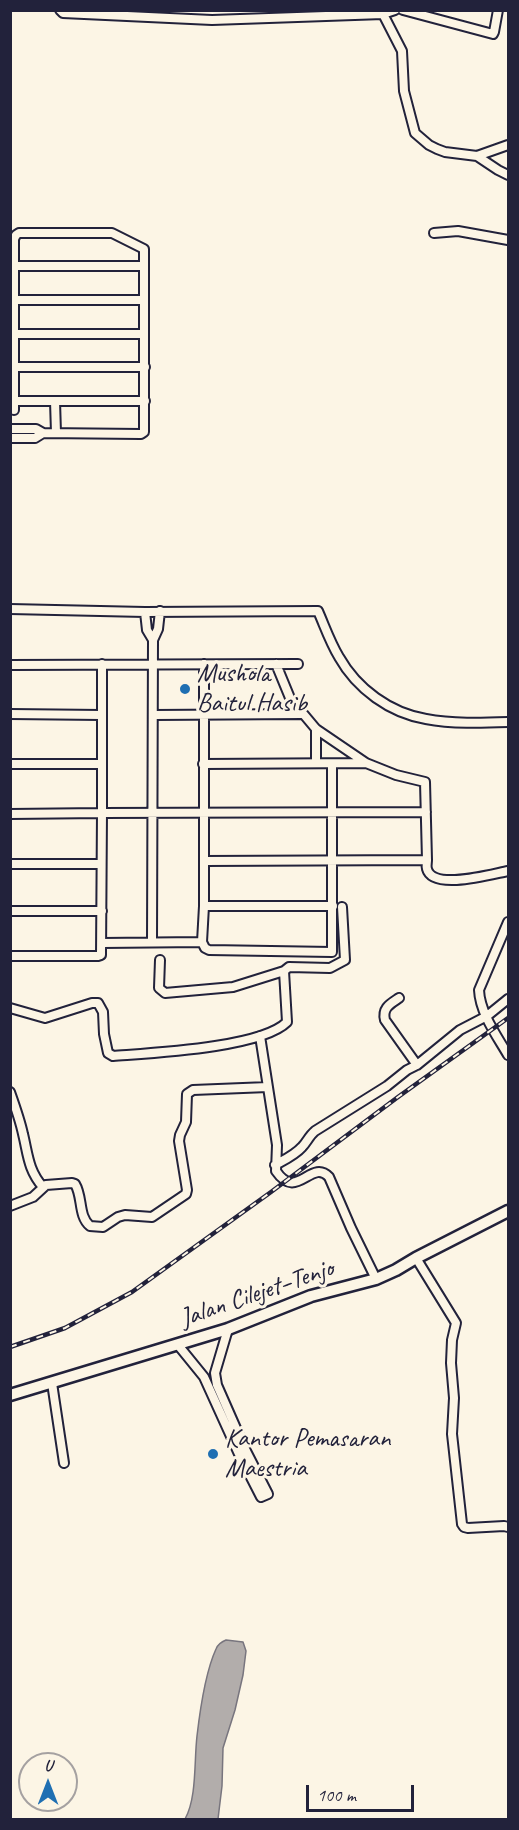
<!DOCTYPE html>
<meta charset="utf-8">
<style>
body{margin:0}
#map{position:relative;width:519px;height:1830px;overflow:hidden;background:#fcf5e5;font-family:Caveat,sans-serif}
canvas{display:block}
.frame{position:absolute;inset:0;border:12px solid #22223b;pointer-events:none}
.north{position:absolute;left:18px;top:1752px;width:60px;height:60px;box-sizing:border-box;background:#fcf5e5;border:2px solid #a5a1a1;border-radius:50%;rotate:0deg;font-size:16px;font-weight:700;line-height:24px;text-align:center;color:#22223b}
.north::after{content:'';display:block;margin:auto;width:21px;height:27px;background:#1f6fb2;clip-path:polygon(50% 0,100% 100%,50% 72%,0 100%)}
.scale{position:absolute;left:306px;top:1785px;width:108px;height:27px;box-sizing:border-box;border:3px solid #22223b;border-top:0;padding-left:8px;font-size:18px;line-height:21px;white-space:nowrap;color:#22223b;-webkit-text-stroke:4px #fcf5e5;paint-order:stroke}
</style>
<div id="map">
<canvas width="519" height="1830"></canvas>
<div class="frame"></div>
<div class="north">U</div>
<div class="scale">100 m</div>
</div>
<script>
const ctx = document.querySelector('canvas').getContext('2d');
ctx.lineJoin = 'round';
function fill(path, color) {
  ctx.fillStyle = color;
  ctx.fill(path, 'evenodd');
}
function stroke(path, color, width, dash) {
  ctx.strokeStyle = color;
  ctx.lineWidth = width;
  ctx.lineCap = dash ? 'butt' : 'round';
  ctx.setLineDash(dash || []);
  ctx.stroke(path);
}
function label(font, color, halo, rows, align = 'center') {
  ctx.font = font + ' Caveat,sans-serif';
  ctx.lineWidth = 6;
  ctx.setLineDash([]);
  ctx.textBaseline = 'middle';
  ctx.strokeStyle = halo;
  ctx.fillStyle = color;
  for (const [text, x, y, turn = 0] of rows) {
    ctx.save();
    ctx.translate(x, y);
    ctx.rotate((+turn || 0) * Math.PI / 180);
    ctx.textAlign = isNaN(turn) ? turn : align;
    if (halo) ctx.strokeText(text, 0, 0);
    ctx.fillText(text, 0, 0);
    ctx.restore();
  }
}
const water = new Path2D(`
 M226,1640L243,1642L246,1651L243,1675L235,1710L223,1748L222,1786L218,1819H185C197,1798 194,1761 197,1736C200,1710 205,1673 216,1649C218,1644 221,1642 226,1640Z`);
fill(water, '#b2adab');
stroke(water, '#78757e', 1.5);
const minor = new Path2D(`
 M60,10L63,13L212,20L383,14L395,10
 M403,10L493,34L494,32L498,10
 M383,14L402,51L404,91L415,133L429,145L437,149L445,152L477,156L498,170L508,175
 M477,156L508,145
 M434,233L458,231L508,240
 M14,266H144
 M14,300H144
 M14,334H144
 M14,367H145
 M14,401H145
 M55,401L56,433
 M10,429H36L43,433L141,434L144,432V249L112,233H19L16,235L14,239V410
 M10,438H35L43,433
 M10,609L145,612L318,611C325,627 330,642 339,657C357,689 390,713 426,719C452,724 482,723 508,722
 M145,612L147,630L153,640
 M102,664V813L426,812
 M204,664V861L427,860L425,782L396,775L366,763L316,729L290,698L276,664
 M10,665L298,664
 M10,714L101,715
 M154,715L301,714
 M316,729V763
 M10,764H101
 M203,764L366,763
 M10,814L102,813L101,955L98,956H10
 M427,860C427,863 426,866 427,869C433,891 492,874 508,871
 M204,861V906H333
 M10,864H101
 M10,911H102
 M508,922L479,990C480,1013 497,1036 508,1055
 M152,942L153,640L158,629L160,611
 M202,942L205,948L209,950L332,952V764
 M102,943L202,942L204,906
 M160,960L159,988L165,993L233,987L284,971
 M399,998C390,1004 382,1008 385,1020L417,1065
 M10,1008L45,1018L92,1003H98L103,1012L104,1034L108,1053L113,1056C151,1053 261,1048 287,1022L284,971L289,967L330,968L345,960L342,907
 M260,1036L277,1145L276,1171C297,1202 311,1158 329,1177L351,1228L376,1279
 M10,1092C15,1106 20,1120 23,1134C28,1154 28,1170 43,1187
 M275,1165C284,1160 295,1155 302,1147C307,1142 309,1136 315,1131L387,1086L407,1070L417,1065L460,1030L487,1016L508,999
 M10,1206L33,1197L46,1185L72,1183L75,1184C83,1197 78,1216 90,1226L103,1227L118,1217L125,1215L152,1217L186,1194L187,1190L179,1141L180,1135L186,1122L187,1094L193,1090L268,1087
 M416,1258L456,1323L452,1340L451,1363L454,1398L452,1434L462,1524L464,1527L468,1528L504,1526L508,1527
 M178,1345L204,1377L239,1454L261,1497L268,1494L246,1451L217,1385L215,1373L228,1329
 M52,1383L64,1463`);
const secondary = new Path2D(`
 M10,1395L228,1329L311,1296L376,1279L396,1270L416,1258L508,1211`);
stroke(minor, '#22223b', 12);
stroke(secondary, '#22223b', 15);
stroke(minor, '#fcf5e5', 8);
stroke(secondary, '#fcf5e5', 10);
const rail = new Path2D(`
 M10,1347L65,1328L132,1292L271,1192L398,1097L508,1018`);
stroke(rail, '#22223b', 4.5);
stroke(rail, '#fcf5e5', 2, [7]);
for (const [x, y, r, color] of [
 [185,689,6,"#1f6fb2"],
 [213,1454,6,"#1f6fb2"]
]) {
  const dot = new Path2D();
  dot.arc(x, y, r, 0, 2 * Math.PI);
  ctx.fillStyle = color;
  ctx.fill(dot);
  stroke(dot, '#fcf5e5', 2);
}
label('26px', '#22223b', '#fcf5e5', [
 ["Mushola",197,674],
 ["Baitul Hasib",197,704],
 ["Kantor Pemasaran",225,1439],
 ["Maestria",225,1469]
], 'left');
label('26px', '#22223b', '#fcf5e5', [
 ["Jalan Cilejet–Tenjo",257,1294,-19]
]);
</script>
